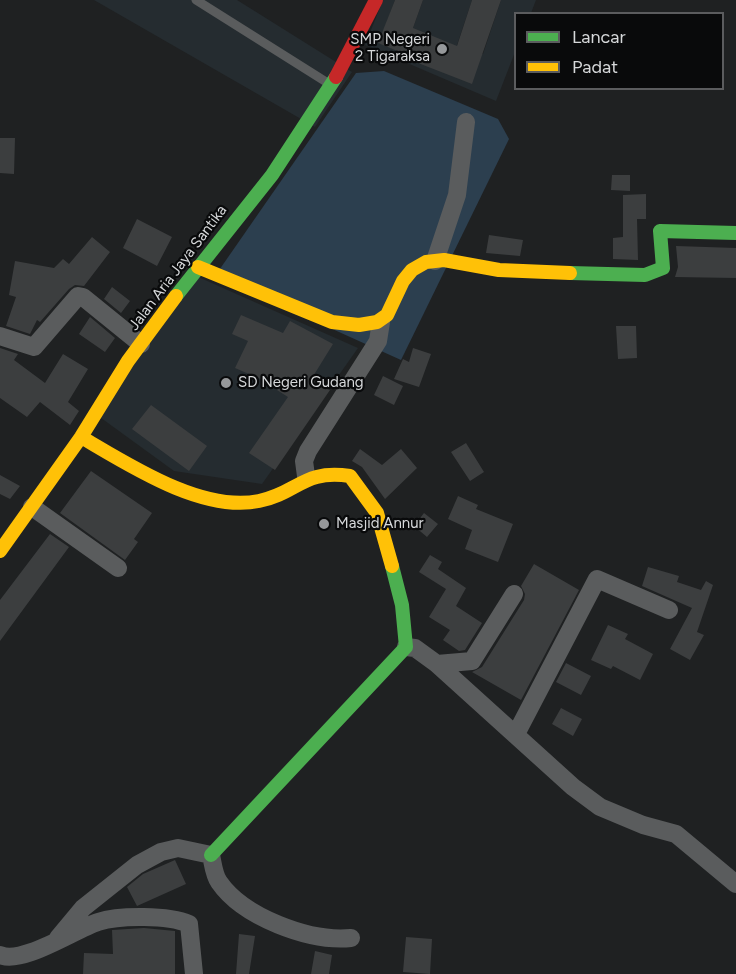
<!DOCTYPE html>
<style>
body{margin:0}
#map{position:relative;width:736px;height:974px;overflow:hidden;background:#1f2122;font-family:Figtree,sans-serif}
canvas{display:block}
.legend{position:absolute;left:514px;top:12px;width:210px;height:78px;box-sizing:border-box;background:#090a0b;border:2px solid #5b5c5e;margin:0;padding:8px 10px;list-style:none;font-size:18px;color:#d6d8da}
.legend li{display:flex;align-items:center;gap:12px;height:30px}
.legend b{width:30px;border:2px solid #5b5c5e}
</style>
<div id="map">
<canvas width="736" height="974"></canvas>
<ul class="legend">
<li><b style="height:8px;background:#4caf50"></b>Lancar</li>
<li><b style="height:8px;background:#ffc107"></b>Padat</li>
</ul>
</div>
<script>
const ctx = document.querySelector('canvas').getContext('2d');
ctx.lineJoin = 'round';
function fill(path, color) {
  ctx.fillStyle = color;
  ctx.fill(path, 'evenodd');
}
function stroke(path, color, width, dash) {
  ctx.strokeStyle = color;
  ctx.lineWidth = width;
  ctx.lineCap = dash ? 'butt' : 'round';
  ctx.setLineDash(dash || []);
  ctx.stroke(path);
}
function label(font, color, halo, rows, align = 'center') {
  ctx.font = font + ' Figtree,sans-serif';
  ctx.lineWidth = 4.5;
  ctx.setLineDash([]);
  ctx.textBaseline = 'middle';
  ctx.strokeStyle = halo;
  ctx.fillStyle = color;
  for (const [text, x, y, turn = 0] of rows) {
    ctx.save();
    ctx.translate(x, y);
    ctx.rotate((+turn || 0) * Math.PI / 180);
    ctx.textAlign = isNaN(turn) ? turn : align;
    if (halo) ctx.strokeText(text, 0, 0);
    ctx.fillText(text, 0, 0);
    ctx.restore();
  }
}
fill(new Path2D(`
 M94,0H237L352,72L315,127Z
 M383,0H395L379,43L413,57V28L423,0H472L457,45L483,54L501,0H536L531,13L516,14L515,52L496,101L365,45Z
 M196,276L358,348L262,484L174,471L97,415Z`), '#252c30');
fill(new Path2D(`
 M384,71L498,119L509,139L401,360L215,276L356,73Z`), '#2c3f4f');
fill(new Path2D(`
 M395,0H423L413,28L457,46L472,0H501L472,84L413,61L414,58L378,43Z
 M0,138H15L14,174L0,173Z
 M612,175H630V191L611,190Z
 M646,194V219H637L638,260L613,259V238L623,237V195Z
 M137,219L172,237L157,266L123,248Z
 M489,235L523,240L520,256L486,253Z
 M92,237L110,252L84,286L75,285L69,289L40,322L37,320L30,334L6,326L16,297L9,295L15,261L54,268L63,259L69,264Z
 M676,246L736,248V278L675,277L678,267Z
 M112,287L130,301L121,313L104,299Z
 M241,315L283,333L290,321L333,344L312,378L330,390L275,470L249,453L288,397L277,390L279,387L235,368L248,341L232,334Z
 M90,317L115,338L105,352L79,334Z
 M616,326H636L637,358L618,359Z
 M0,348L18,354L14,360L45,383L63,354L88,369L68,402L79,411L70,425L40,402L27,417L0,398Z
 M413,348L431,354L419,387L394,379L403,359L409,362Z
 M383,376L403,386L394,405L374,395Z
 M151,405L207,446L189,471L132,429Z
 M466,443L484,472L470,481L451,452Z
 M360,449L382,465L401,449L417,468L385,499L362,467L352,461Z
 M91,471L152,513L134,539L138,542L125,560L60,513Z
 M0,475L20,486L10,499L0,494Z
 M458,496L478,505L476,509L513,524L498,562L465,549L472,530L448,519Z
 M424,513L438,524L427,537L414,526Z
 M50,534L69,547L0,641V600Z
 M430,555L442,562L438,569L466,588L456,606L482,623L465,650L459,651L443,640L450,630L429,617L446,589L419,572Z
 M534,564L579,590L521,700L472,672L482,667L524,600L525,594L521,586Z
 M648,567L679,576L677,582L701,590L706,581L713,585L697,632L704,635L690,660L670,649L692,608L642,586Z
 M608,625L628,634L625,639L653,654L640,680L613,666L611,669L591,660Z
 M566,663L591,676L581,695L556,682Z
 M561,708L582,719L573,736L552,724Z
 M175,860L186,884L137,906L127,887L143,874Z
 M144,928L175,931V974H83L84,953L113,954L112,930Z
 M239,934L255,936L249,974H236Z
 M406,937L432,939L430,974L403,972Z
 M315,951L332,955L329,974H311Z`), '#3c3e3f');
stroke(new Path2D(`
 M196,0L331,85`), '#5a5c5d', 9);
stroke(new Path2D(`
 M435,261L457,195L466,122
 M0,336L34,347L78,296L83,297L141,344
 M306,476L304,461L308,451L378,341L381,322
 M32,507L118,568
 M406,647L415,648L437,664L573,787L600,807L643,825L676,834L736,884
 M437,664L472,661L514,594
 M516,734L597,579L669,610
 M58,938L83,908L137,865L161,852L178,848L211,855C213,864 214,875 219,882C243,917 309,942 351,938
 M0,955C22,965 74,930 98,922C119,915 169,915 189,924L194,974`), '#5a5c5d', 18);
stroke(new Path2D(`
 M570,273L645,275L663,268L660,231L736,233
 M176,296L272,175L336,77
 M211,855L406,647L402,605L392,566`), '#4caf50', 14);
stroke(new Path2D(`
 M198,267L332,322L359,325L377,322L387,315L403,281L412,270L426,262L444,260L499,270L570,273
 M81,437C129,465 202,513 259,501C298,493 303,469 350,476L377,513L392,566
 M0,551L81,437L128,361L176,296`), '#ffc107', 14);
stroke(new Path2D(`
 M336,77L376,0`), '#c62828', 14);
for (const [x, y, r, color] of [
 [442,49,6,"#96989a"],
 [226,383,6,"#96989a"],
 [324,524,6,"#96989a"]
]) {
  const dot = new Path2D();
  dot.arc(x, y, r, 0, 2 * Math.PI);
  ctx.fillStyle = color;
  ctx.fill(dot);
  stroke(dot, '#090a0b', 2);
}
label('15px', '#d6d8da', '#090a0b', [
 ["SMP Negeri",430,40,"right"],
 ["2 Tigaraksa",430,57,"right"],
 ["SD Negeri Gudang",238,383],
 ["Masjid Annur",336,524]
], 'left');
label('15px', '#d6d8da', '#090a0b', [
 ["Jalan Aria Jaya Santika",178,268,-53]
]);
</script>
